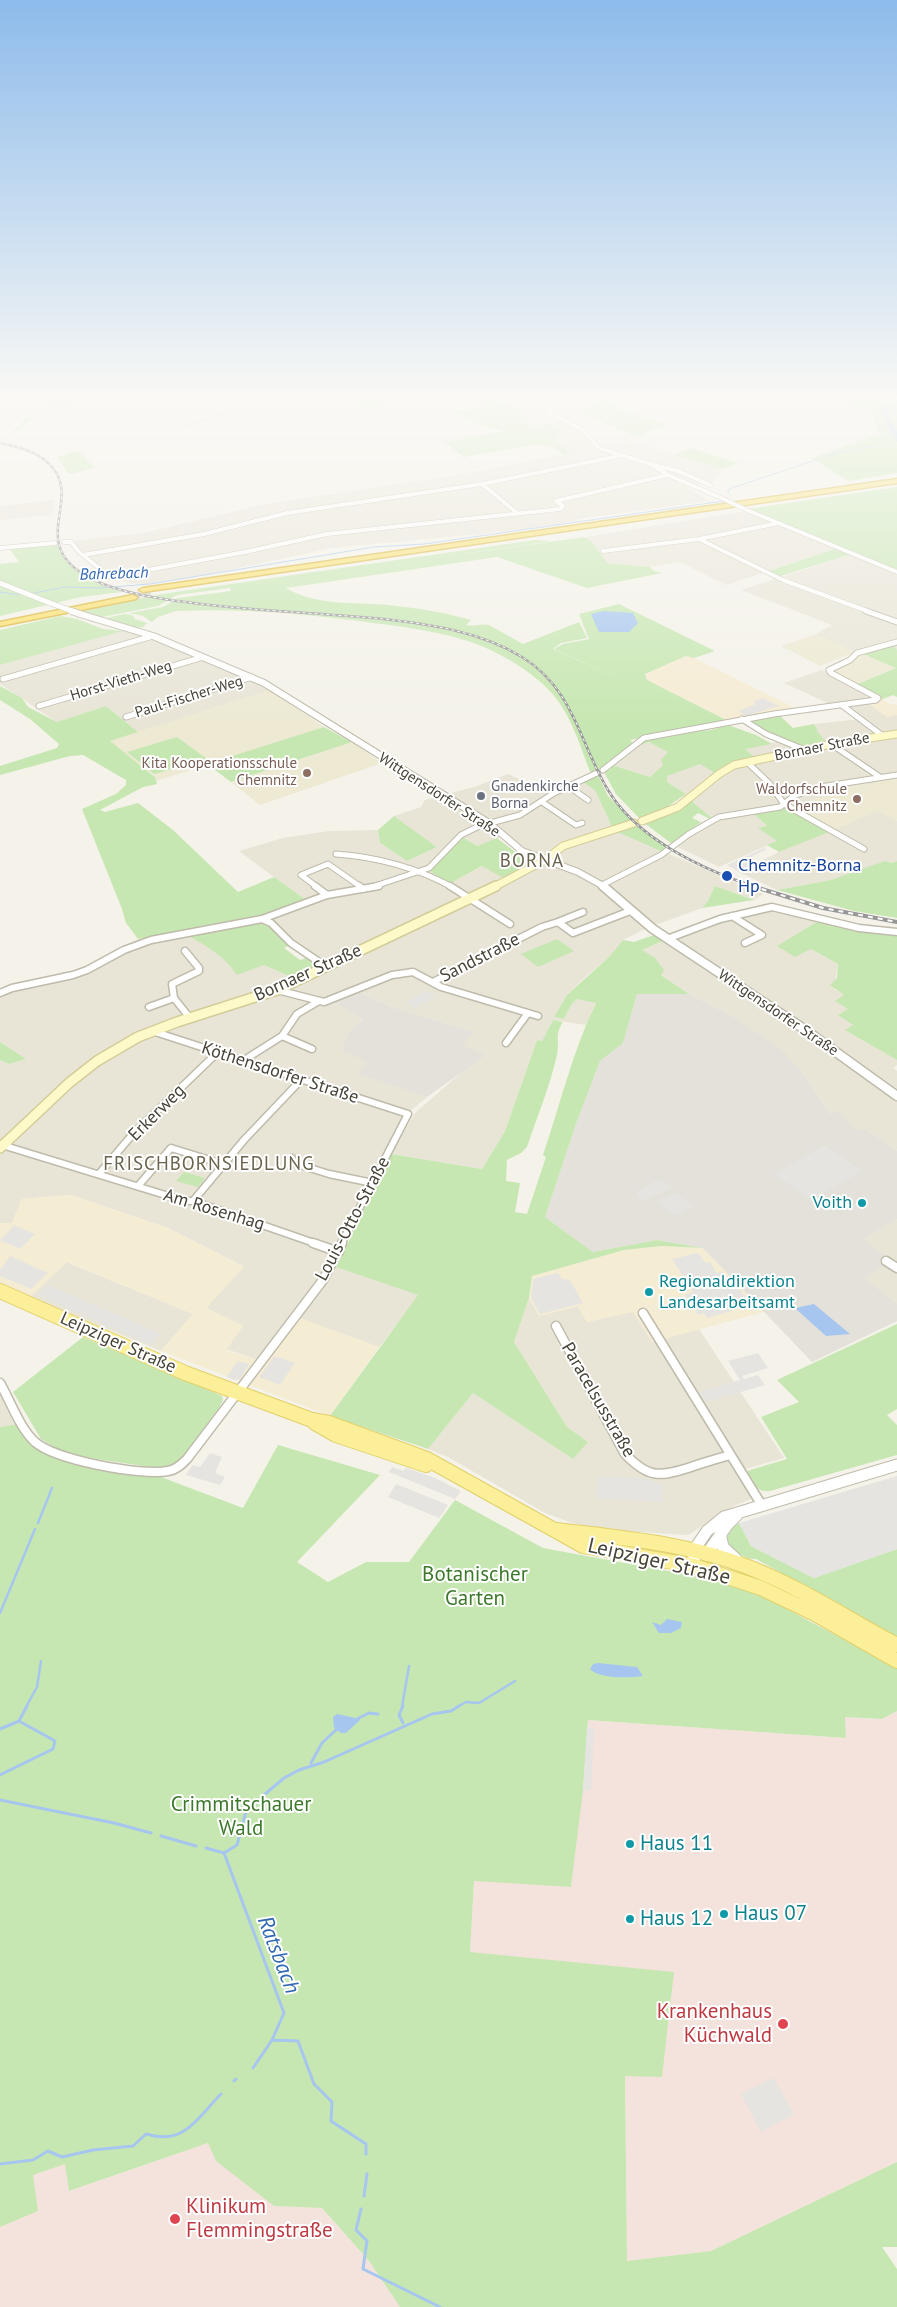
<!DOCTYPE html>
<meta charset="utf-8">
<style>
body{margin:0}
canvas{display:block;background:#f4f2e9}
</style>
<canvas width="897" height="2307"></canvas>
<script>
const ctx = document.querySelector('canvas').getContext('2d');
ctx.lineJoin = 'round';
function fill(path, color) {
  ctx.fillStyle = color;
  ctx.fill(path, 'evenodd');
}
function stroke(path, color, width, dash) {
  ctx.strokeStyle = color;
  ctx.lineWidth = width;
  ctx.lineCap = dash ? 'butt' : 'round';
  ctx.setLineDash(dash || []);
  ctx.stroke(path);
}
function label(font, color, halo, rows, align = 'center') {
  ctx.font = font + ' "PT Sans",sans-serif';
  ctx.lineWidth = 4;
  ctx.setLineDash([]);
  ctx.textBaseline = 'middle';
  ctx.strokeStyle = halo;
  ctx.fillStyle = color;
  for (const [text, x, y, turn = 0] of rows) {
    ctx.save();
    ctx.translate(x, y);
    ctx.rotate((+turn || 0) * Math.PI / 180);
    ctx.textAlign = isNaN(turn) ? turn : align;
    if (halo) ctx.strokeText(text, 0, 0);
    ctx.fillText(text, 0, 0);
    ctx.restore();
  }
}
fill(new Path2D(`
 M500,399H567L572,407L551,406V410L554,412L583,413L591,423L575,425L587,434L597,448L633,441L723,470L714,481L686,487L709,501L577,519L578,521L520,530L332,548L210,574L148,584L130,583L111,578L104,569L84,556L72,541L144,533L260,505L463,474L570,453L554,439L563,432L550,424L532,426L523,420L528,418Z
 M55,500L52,515L0,520V506Z
 M746,511L838,548L726,585L680,562L650,567L607,563L593,543L585,537Z
 M852,554L897,572V650L892,643L855,652L816,634L832,625L741,590Z
 M127,629L249,678L270,690L138,732L106,706L57,722L0,684V665Z
 M822,670L883,699L869,703L887,717L897,715V776L871,785L859,784L848,787V790L787,807L754,813L767,827L759,828L777,841L719,867L672,844L701,822L712,818L696,805L691,797L667,782L666,776L700,764L727,765L756,758L745,749L781,741L826,742L815,730L818,729L814,724L861,719L844,704L832,705L784,683Z
 M649,742L669,752L663,765L650,777L612,765L634,748Z
 M508,774L547,792L584,783L595,790L613,829L568,843L545,859L532,854L504,836L477,846L449,884L483,866L505,879L323,966L262,919L305,900L239,851L283,838L329,831L378,830L380,843L407,861L437,847L394,816L421,807L425,800L477,786Z
 M878,811L897,821V861L831,880L777,890L741,873L763,864L759,862L779,852Z
 M613,830L763,894L754,900L715,886L708,901L702,908L647,928L623,940L609,957L582,980L567,995L554,1017L564,1019L571,1005L577,999L596,1002L586,1025L553,1020L542,1041L537,1040L505,1131L482,1169L391,1154L415,1113L470,1065L486,1055L461,1045L474,1032L392,1007L357,992L335,1002L363,1019L348,1033L341,1049L369,1062L360,1074L427,1097L408,1113L401,1123L331,1265L419,1295L379,1347L294,1316L261,1361L226,1349L243,1326L206,1308L243,1266L168,1228L71,1195L22,1199L12,1223H0V1150L71,1083L98,1063L139,1037L163,1027L141,1034L98,1060L67,1083L0,1146V1060L9,1064L25,1059L0,1042V991L9,986L73,973L138,939L146,944L172,936L186,935L215,950L227,961L237,974L264,965L293,978L290,982L276,990L230,1006L279,990L511,881L547,860L563,847Z
 M772,908L820,920L778,946L811,949L838,964L834,989L845,995L854,1025L846,1030L897,1060V1065L893,1068L897,1071V1151L868,1130H854L839,1111L829,1113L800,1070L730,1015L689,994L660,974L642,950L708,924Z
 M897,1219V1304L863,1278V1239Z
 M66,1262L193,1314L161,1351L30,1297Z
 M529,1298L539,1316L578,1306L587,1322L633,1311L652,1342L699,1329L784,1458L738,1471L751,1499L734,1506L688,1535L608,1530L572,1523L545,1513L448,1457L428,1449L473,1393L573,1459L587,1442L567,1427L514,1342Z
 M0,1386L19,1424L0,1427Z`), '#e8e5d7');
fill(new Path2D(`
 M687,656L694,658L797,709L728,721L647,680L645,674Z
 M883,699L890,704L897,705V715L887,717L868,703Z
 M71,1195L168,1228L244,1267L206,1308L243,1326L226,1350L260,1361L294,1316L379,1347L330,1416L161,1351L193,1314L67,1262L30,1297L0,1284V1223H12L22,1199Z
 M662,1246L703,1248L764,1312L652,1342L633,1312L587,1322L578,1306L539,1316L529,1298L532,1276L624,1250Z`), '#f5ecd4');
fill(new Path2D(`
 M357,992L392,1007L474,1032L462,1045L486,1055L427,1097L359,1074L368,1062L341,1050L348,1033L363,1019L334,1002Z
 M637,994H689L730,1015L781,1049L800,1070L829,1113L839,1111L854,1129L868,1130L897,1151V1219L863,1239L891,1261L864,1278L897,1304V1321L812,1362L703,1248L657,1240L593,1252L545,1217L577,1121L600,1061L623,1043Z`), '#e3e1da');
fill(new Path2D(`
 M816,634L835,642L855,652L820,666L781,646Z
 M863,654L897,667L855,685L834,673V669Z
 M270,690L324,727L156,781L155,776L109,741Z
 M352,742L382,763L260,805L231,782Z
 M897,776V821L878,811L829,832L787,807L848,790L847,787L859,784L871,785L875,780Z`), '#ede9d3');
fill(new Path2D(`
 M897,1711V2162L711,2251L627,2261L625,2076L470,1952L474,1881L583,1790L588,1720L846,1738L845,1717L882,1719Z
 M208,2143L274,2206L322,2208L369,2261L400,2307H0V2227L38,2211L32,2175L65,2164L70,2191Z`), '#f4e3dc');
fill(new Path2D(`
 M57,399H80L73,405C67,406 59,405 53,406C37,411 26,429 10,435L26,418H32Z
 M352,399H418L364,408Z
 M480,399H500L528,418L524,421L532,426L550,424L563,431L554,440L571,453L563,455L551,446L531,445L464,457L444,442L504,431L469,421L453,412L488,405Z
 M599,399H608L618,408L667,425L650,430L639,438L576,410L588,408L598,403Z
 M830,399H897V473L848,481L812,458L880,434L869,410Z
 M690,448L738,463L722,469L675,455Z
 M78,451L95,468L69,474L57,457Z
 M897,487V570L748,509Z
 M585,537L593,543L607,563L650,567L654,571L662,573L587,588L497,557L286,588C315,606 355,602 388,605C416,608 444,612 471,620L466,625C475,627 481,623 489,625L523,644L579,622L587,638L561,643L553,649L637,686L554,649L563,644L589,639L579,614L619,604L715,651L694,658L686,656L645,674L647,680L728,721L630,740L633,743L607,765L596,771L608,796L634,822L613,829L595,790L584,783L570,787L592,776C580,747 571,712 548,689C528,669 500,653 474,643C442,632 407,627 373,623C309,614 242,608 176,611L158,617L152,622L143,616L129,613L163,607L178,598L231,591L230,588L177,595L158,606L97,618L83,613L87,610L162,594L535,540L552,541L425,559Z
 M57,544C68,571 95,584 122,592L81,597L0,616V564L19,562L10,549Z
 M838,548L852,554L774,578L763,573Z
 M124,614L132,615L135,619L147,623L143,627L133,628L102,619Z
 M60,616L77,619L103,629L123,631L0,665V630Z
 M893,644L897,650V697L893,695L883,699L855,685L896,668L863,654Z
 M0,686L22,698L28,707L57,722L106,706L138,732L110,741L155,777L157,784L143,787L100,810L105,812L138,803L173,830L238,892L274,877L306,900L259,922L269,925L290,945L284,948L300,960L309,957L321,965L293,978L264,965L237,975C223,955 207,946 186,935L200,929L138,939L126,923L122,909L82,809L116,794L126,785V780L83,755L70,756L0,775V766L57,748L59,744L30,719L0,700Z
 M778,714L793,728L814,724L818,730H816L826,742L806,748L774,736L748,721Z
 M728,725L756,735L772,744L745,749L757,759L727,765L715,773L700,764L667,776V782L686,794L664,809L654,813V816L641,820L616,794L604,772L611,769L612,765L650,777L663,765L661,760L668,752L649,742L642,745L640,743L666,735L711,730Z
 M324,727L352,742L231,782L207,764Z
 M177,737L207,759L154,774L127,752Z
 M690,798L696,805L712,818L710,819L698,813L692,818L701,822L672,844L643,822Z
 M787,807L829,832L779,852L767,845L777,841L758,828L767,826L753,813Z
 M394,816L437,847L407,861L380,843L378,830Z
 M636,824L670,847L663,852L613,830Z
 M462,837L477,846L497,838L531,864L505,879L482,866L449,884L430,871Z
 M885,861L891,863L897,861V918L854,911L777,890L831,880Z
 M715,886L754,900L702,908L708,901Z
 M820,920L897,934V1060L845,1030L853,1025L838,1015L848,1009L835,1001L844,995L830,985L837,978L838,964L811,949L795,957L777,946Z
 M654,935L663,941L642,950L655,958L664,970L661,975L689,994H637L623,1043L600,1061L577,1121L545,1217L593,1252L657,1240L703,1248L662,1246L624,1250L532,1276L529,1298L514,1342L567,1427L588,1442L573,1459L473,1393L428,1449L330,1416L418,1295L336,1267L391,1154L482,1169L505,1131L537,1040L542,1041L553,1020L563,1022C554,1035 560,1041 557,1055C550,1086 537,1117 527,1147L521,1153L507,1160L506,1181L520,1183L515,1212L527,1214L546,1157L543,1155C560,1105 573,1050 596,1003L577,999L571,1005L564,1019L554,1017L567,995L609,957L623,940L634,942Z
 M557,939L574,951L538,967L521,954Z
 M0,1042L26,1059L9,1064L0,1060Z
 M184,1172L205,1178L198,1187L176,1181Z
 M897,1324V1409L887,1415L897,1425V1455L770,1491C756,1493 753,1482 747,1471L787,1459L761,1417L799,1402L777,1380Z
 M83,1337L222,1396L223,1400L219,1408L181,1459L169,1466L156,1468L77,1456L60,1450L41,1439L13,1392Z
 M19,1424L35,1446L87,1467L161,1477L243,1508L278,1445L380,1475L297,1562L328,1582L366,1562H409L455,1500L543,1548L701,1577L725,1576L897,1668V1711L882,1719L845,1717L846,1738L588,1720L583,1790L571,1887L474,1881L470,1952L674,1972L662,2077L625,2076L627,2261L711,2251L897,2162V2247H882L897,2269V2307H400L369,2261L322,2208L274,2206L216,2161L208,2143L69,2191L65,2164L33,2175L38,2211L0,2227V1427Z
 M739,1523L751,1546L814,1578L897,1549V1637L756,1559C744,1560 732,1550 727,1540L728,1531Z`), '#c7e7b2');
fill(new Path2D(`
 M763,698L779,706L746,716L738,711L756,704L753,702Z
 M764,848L767,849L749,858L763,864L741,873L727,865Z
 M426,991L436,997L415,1008L406,1002Z
 M825,1145L862,1171L811,1200L774,1174Z
 M660,1179L672,1188L642,1201L637,1197V1191Z
 M675,1193L693,1206L674,1216L657,1202Z
 M14,1225L35,1234L20,1249L0,1240Z
 M698,1253L706,1263L710,1262L717,1273L722,1272L730,1284L735,1283L751,1305L707,1318L704,1313L699,1315L685,1295L693,1292L672,1259Z
 M10,1256L48,1273L31,1289L0,1276V1270Z
 M558,1273L562,1279L570,1280L583,1303L540,1314L531,1298L533,1279Z
 M48,1285L106,1310L161,1334L151,1345L38,1295Z
 M758,1353L768,1368L742,1376L744,1379L758,1375L765,1385L706,1402L699,1392L740,1380L728,1361Z
 M275,1356L295,1363L280,1385L259,1377Z
 M238,1361L249,1364L240,1379L234,1380L227,1377Z
 M210,1453L222,1457L215,1473L225,1477L220,1485L186,1475L193,1465L200,1467Z
 M392,1467L403,1471L406,1468L433,1477L461,1491L455,1499L389,1472Z
 M897,1476V1549L814,1578L751,1546L739,1523Z
 M598,1477L643,1478L662,1485V1502L597,1498Z
 M396,1484L448,1505L439,1518L388,1497Z
 M587,1727L594,1728L591,1791L583,1790Z
 M773,2078L794,2114L761,2132L741,2094Z`), '#e5e4e0');
fill(new Path2D(`
 M880,399H894L889,414L897,431V442C887,426 882,419 880,399Z
 M603,611L633,613L638,623L629,632H599L591,614Z
 M814,1304L850,1334L826,1336L795,1308Z
 M667,1619L682,1622L681,1628L671,1633H659L652,1622L661,1625Z
 M598,1663L637,1667L643,1676C629,1678 599,1679 590,1669L593,1664Z
 M337,1714L360,1719V1720L346,1733H341L334,1728L333,1717Z`), '#a6c6ef');
stroke(new Path2D(`
 M890,407L897,411
 M186,426L234,409L238,399
 M728,494V490L732,488L836,453L872,446L891,434
 M0,592L19,595
 M34,593L66,587L99,588L150,584L374,547L424,544L724,501L728,499L726,497`), '#a6c6ef', 1);
stroke(new Path2D(`
 M38,1523L52,1488
 M0,1613L35,1529
 M26,1707L37,1687L41,1661
 M402,1707L409,1666
 M457,1707L466,1702L479,1703L515,1681`), '#a6c6ef', 2.5);
stroke(new Path2D(`
 M403,1706L399,1715L403,1723
 M357,1719L369,1713L378,1714
 M0,1729L19,1721L27,1706
 M311,1763L322,1743L337,1729
 M0,1775L53,1749L55,1741L19,1721
 M264,1795L284,1778L299,1770L324,1762L432,1714L451,1711L459,1706
 M0,1800L114,1823L151,1833
 M161,1836L196,1846
 M206,1848L224,1853L284,2013L272,2040L298,2041L314,2084L332,2102L331,2121L366,2144V2154
 M224,1853L237,1845L246,1812L257,1802
 M253,2068L272,2040
 M234,2081L236,2079
 M0,2164L33,2160L48,2151L62,2157L93,2150L133,2146L146,2134C185,2146 198,2117 221,2094
 M364,2196L367,2174
 M361,2209L356,2230L367,2241L363,2269L440,2307`), '#a6c6ef', 3);
stroke(new Path2D(`
 M133,597L154,593`), '#d1cfc5', 7, [7, 4]);
const minorFar3 = new Path2D(`
 M530,399L542,403L555,401
 M560,399L549,406L548,412L583,430L599,448L653,465L668,475L719,497
 M501,402L527,399
 M653,465L678,471L710,485
 M482,484L517,513
 M749,511L897,572
 M699,539L783,580L870,612
 M64,542H71L79,552L110,577L245,552L327,534L560,509L563,506L556,501L668,475
 M0,548L55,543
 M603,551L699,539L779,523
 M83,555L204,534L287,513L482,484L619,456`);
const minorFar2 = new Path2D(`
 M866,611L897,622
 M3,679L153,636
 M39,706L203,657
 M843,706L883,736
 M126,717L252,677
 M742,719L766,734L805,750
 M831,744L880,777
 M747,762L769,783L784,804L864,849
 M603,770L644,738L774,714L876,700L878,698L831,673L829,670L850,660L857,653L897,642
 M568,786L588,800
 M542,802L576,825L582,823
 M336,854C378,857 415,867 452,887
 M602,885L661,855L689,834L719,817L780,807L794,796L814,788L897,775
 M317,887L301,875L328,864L361,887
 M372,887L429,868L461,835L479,826L520,815L554,793L597,773`);
const minorFar1 = new Path2D(`
 M315,886L327,895
 M359,886L363,889
 M450,886L510,924
 M732,916L762,935L745,943
 M262,919L271,923L291,943L325,966
 M558,922L583,912
 M667,939L720,919L772,907L859,928L897,932
 M433,982L542,927L558,922L573,933L630,911
 M277,990L324,1002L392,975L413,972L441,987L538,1016
 M0,993L12,988L73,975L87,970L124,950L151,940L262,919L327,895L379,886
 M174,998L190,1018
 M149,1007L174,998L172,984L199,971V968L185,951
 M152,1031L408,1114L341,1244
 M282,1036L312,1049
 M506,1043L528,1013
 M241,1062L282,1036L297,1014L319,1001
 M2,1145L185,1201H193L317,1244
 M292,1158L294,1163L329,1174L373,1183
 M99,1174L132,1135L217,1053
 M138,1186L171,1148L223,1164
 M193,1201L244,1140L301,1080`);
const minor = new Path2D(`
 M313,1243L339,1252
 M886,1261L897,1268
 M643,1313L761,1504
 M556,1326L625,1454C648,1478 659,1477 688,1468C702,1463 716,1459 730,1455
 M0,1383C11,1402 19,1427 35,1442C56,1460 140,1476 168,1471C176,1470 182,1464 187,1459L323,1280L342,1243`);
const tertiaryFar3 = new Path2D(`
 M0,583L50,603`);
const tertiaryFar2 = new Path2D(`
 M80,614L153,636L264,683L489,823L522,851L578,872L605,887`);
const tertiaryFar1 = new Path2D(`
 M603,886L653,929L804,1029L897,1096`);
const tertiary = new Path2D(`
 M720,1533L723,1547L736,1559
 M706,1555L728,1524L737,1515
 M694,1566V1550L707,1531L724,1517L897,1465`);
const secondaryFar1 = new Path2D(`
 M642,821L678,807L719,774L734,765L831,744L897,734
 M494,887L545,860L563,846L634,823`);
const secondary = new Path2D(`
 M0,1148L69,1083L97,1061L138,1037L177,1022L277,990L496,886`);
const primary = new Path2D(`
 M0,1291L185,1373L312,1420L329,1423L427,1459L583,1546L694,1566L761,1588L815,1614L897,1661
 M315,1423L336,1435L426,1465
 M557,1530C621,1538 687,1543 748,1567C800,1587 848,1619 897,1645`);
const motorway = new Path2D(`
 M897,479V483L143,592L139,590L143,588Z
 M133,595L137,597L136,599L0,626V622Z`);
stroke(minorFar3, '#bfbbab', 5);
stroke(minorFar2, '#bfbbab', 7);
stroke(minorFar1, '#bfbbab', 9);
stroke(minor, '#bfbbab', 11);
stroke(tertiaryFar3, '#bfbbab', 6);
stroke(tertiaryFar2, '#bfbbab', 8);
stroke(tertiaryFar1, '#bfbbab', 11);
stroke(tertiary, '#bfbbab', 13);
stroke(secondaryFar1, '#d3cc99', 9);
stroke(secondary, '#d3cc99', 12);
stroke(primary, '#e2d069', 16);
stroke(motorway, '#dbb83c', 3);
stroke(minorFar3, '#fff', 4);
stroke(minorFar2, '#fff', 5);
stroke(minorFar1, '#fff', 6);
stroke(minor, '#fff', 8);
stroke(tertiaryFar3, '#fff', 5);
stroke(tertiaryFar2, '#fff', 6);
stroke(tertiaryFar1, '#fff', 8);
stroke(tertiary, '#fff', 11);
stroke(secondaryFar1, '#fef9c9', 7);
stroke(secondary, '#fef9c9', 9);
stroke(primary, '#fcef99', 14);
fill(motorway, '#fbe16c');
const railFar1 = new Path2D(`
 M0,443C18,447 40,452 52,467C84,503 19,550 103,584C132,595 163,599 193,603C256,611 320,613 383,619C430,624 481,632 522,657C574,689 579,742 608,790C638,840 702,869 755,887`);
const rail = new Path2D(`
 M752,886L823,908L897,922`);
stroke(railFar1, '#979797', 2.5);
stroke(rail, '#979797', 4);
stroke(railFar1, '#fff', 1, [3]);
stroke(rail, '#fff', 2, [5]);
const minorBridge = new Path2D(`
 M719,497L749,511`);
const tertiaryBridgeFar1 = new Path2D(`
 M50,603L75,612`);
const tertiaryBridge = new Path2D(`
 M71,611L80,614`);
stroke(minorBridge, '#bfbbab', 5, []);
stroke(tertiaryBridgeFar1, '#bfbbab', 6, []);
stroke(tertiaryBridge, '#bfbbab', 8, []);
stroke(minorBridge, '#fff', 4);
stroke(tertiaryBridgeFar1, '#fff', 5);
stroke(tertiaryBridge, '#fff', 6);
const sky = ctx.createLinearGradient(0, 0, 0, 722);
sky.addColorStop(0, '#8dbbeb');
sky.addColorStop(0.55, '#faf9f5');
sky.addColorStop(1, '#faf9f500');
ctx.fillStyle = sky;
ctx.fillRect(0, 0, 897, 722);
for (const [x, y, r, color] of [
 [307,773,5,"#8d6e63"],
 [481,796,5,"#6b7280"],
 [857,799,5,"#8d6e63"],
 [727,876,6,"#1a4fb4"],
 [862,1203,5,"#0f9aa8"],
 [649,1292,5,"#0f9aa8"],
 [630,1844,5,"#0f9aa8"],
 [724,1914,5,"#0f9aa8"],
 [630,1919,5,"#0f9aa8"],
 [783,2024,6,"#e0444e"],
 [175,2219,6,"#e0444e"]
]) {
  const dot = new Path2D();
  dot.arc(x, y, r, 0, 2 * Math.PI);
  ctx.fillStyle = color;
  ctx.fill(dot);
  stroke(dot, '#fff', 2);
}
label('15px', '#474337', '#fff', [
 ["Horst-Vieth-Weg",121,681,-17],
 ["Paul-Fischer-Weg",189,697,-17],
 ["Bornaer Straße",822,747,-11],
 ["Wittgensdorfer Straße",439,795,33],
 ["Wittgensdorfer Straße",778,1013,34]
]);
label('15px', '#785e54', '#fff', [
 ["Kita Kooperationsschule",297,764],
 ["Chemnitz",297,781],
 ["Waldorfschule",847,790],
 ["Chemnitz",847,807]
], 'right');
label('15px', '#5b616d', '#fff', [
 ["Gnadenkirche",491,787],
 ["Borna",491,804]
], 'left');
label('italic 16px', '#3268b2', '#fff', [
 ["Bahrebach",114,574,-2]
]);
label('18px', '#164399', '#fff', [
 ["Chemnitz-Borna",738,866],
 ["Hp",738,887]
], 'left');
label('18px', '#474337', '#fff', [
 ["Sandstraße",480,958,-27],
 ["Bornaer Straße",308,973,-24],
 ["Köthensdorfer Straße",280,1073,18],
 ["Erkerweg",157,1113,-45],
 ["Am Rosenhag",214,1210,17],
 ["Louis-Otto-Straße",353,1219,-62],
 ["Leipziger Straße",118,1343,24],
 ["Paracelsusstraße",598,1400,60]
]);
label('18px', '#0d838f', '#fff', [
 ["Voith",852,1203],
 ["Regionaldirektion",659,1282,"left"],
 ["Landesarbeitsamt",659,1303,"left"]
], 'right');
ctx.letterSpacing = '1px';
label('19px', '#6a634e', '#fff', [
 ["BORNA",532,862],
 ["FRISCHBORNSIEDLUNG",209,1165]
]);
ctx.letterSpacing = '0px';
label('21px', '#474337', '#fff', [
 ["Leipziger Straße",659,1562,13]
]);
label('21px', '#3d792b', '#fff', [
 ["Botanischer",475,1575],
 ["Garten",475,1599],
 ["Crimmitschauer",241,1805],
 ["Wald",241,1829]
]);
label('21px', '#0d838f', '#fff', [
 ["Haus 11",640,1844],
 ["Haus 07",734,1914],
 ["Haus 12",640,1919]
], 'left');
label('21px', '#be3a42', '#fff', [
 ["Krankenhaus",772,2012],
 ["Küchwald",772,2036],
 ["Klinikum",186,2207,"left"],
 ["Flemmingstraße",186,2231,"left"]
], 'right');
label('italic 22px', '#3268b2', '#fff', [
 ["Ratsbach",278,1955,69]
]);
</script>
